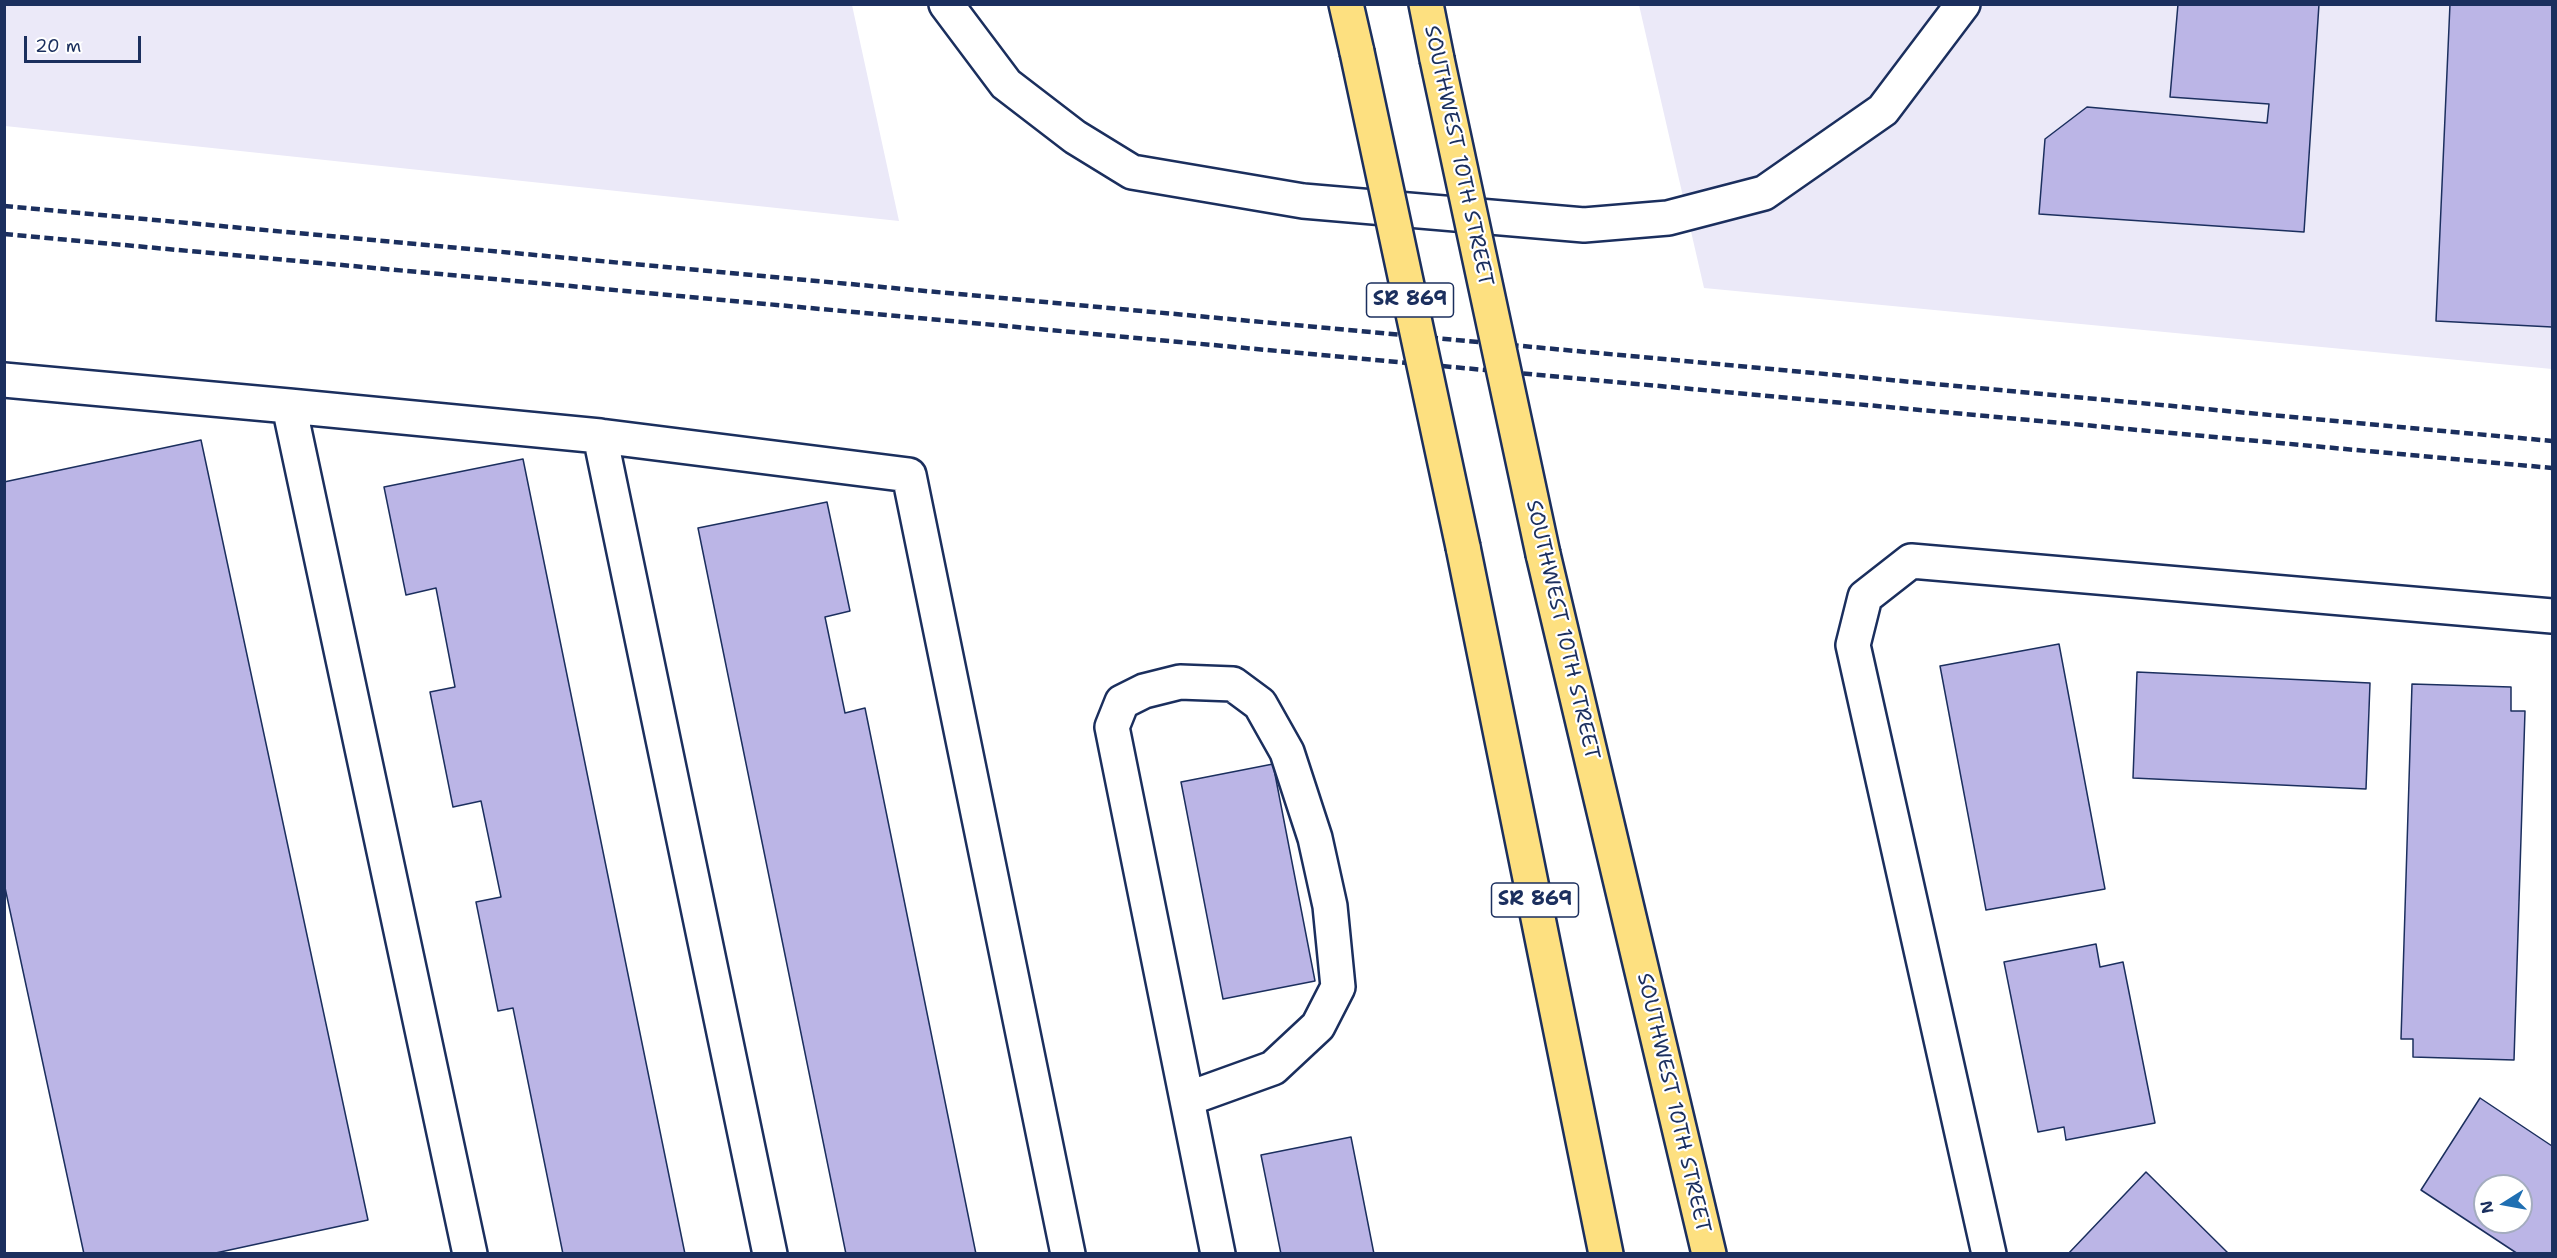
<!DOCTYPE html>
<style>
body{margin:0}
#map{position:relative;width:2557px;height:1258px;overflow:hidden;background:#fff;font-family:"Shantell Sans",sans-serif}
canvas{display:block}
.frame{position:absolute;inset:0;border:6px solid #1b2f5e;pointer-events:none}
.north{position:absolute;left:2473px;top:1174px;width:60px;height:60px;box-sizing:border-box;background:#fff;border:2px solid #a4acbf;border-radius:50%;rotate:259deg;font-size:16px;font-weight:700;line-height:24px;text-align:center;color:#1b2f5e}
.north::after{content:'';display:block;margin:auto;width:21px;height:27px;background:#1f6fb2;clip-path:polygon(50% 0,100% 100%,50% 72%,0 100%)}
.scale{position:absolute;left:24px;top:36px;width:117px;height:27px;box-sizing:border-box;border:3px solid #1b2f5e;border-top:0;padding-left:8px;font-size:18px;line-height:21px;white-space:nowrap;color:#1b2f5e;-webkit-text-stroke:4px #fff;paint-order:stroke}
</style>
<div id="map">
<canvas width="2557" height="1258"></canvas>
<div class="frame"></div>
<div class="north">N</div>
<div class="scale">20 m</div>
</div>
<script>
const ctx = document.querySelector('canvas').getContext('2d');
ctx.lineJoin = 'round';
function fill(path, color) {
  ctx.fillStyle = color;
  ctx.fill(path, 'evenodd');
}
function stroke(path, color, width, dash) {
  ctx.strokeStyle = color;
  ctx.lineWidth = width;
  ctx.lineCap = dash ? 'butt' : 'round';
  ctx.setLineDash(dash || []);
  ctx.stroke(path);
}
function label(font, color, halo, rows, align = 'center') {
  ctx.font = font + ' "Shantell Sans",sans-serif';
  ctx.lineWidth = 4.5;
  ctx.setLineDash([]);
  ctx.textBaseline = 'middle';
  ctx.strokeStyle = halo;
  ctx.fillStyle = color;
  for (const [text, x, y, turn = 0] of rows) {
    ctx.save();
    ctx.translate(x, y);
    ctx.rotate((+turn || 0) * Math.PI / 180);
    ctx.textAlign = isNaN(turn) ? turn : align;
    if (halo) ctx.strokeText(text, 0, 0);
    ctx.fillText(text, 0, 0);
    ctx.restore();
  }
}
fill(new Path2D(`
 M5,4L852,5L899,221L5,126Z
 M1639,5H2552V369L1704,288Z`), '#ebe9f8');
const building = new Path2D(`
 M2178,4H2319L2304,232L2039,214L2045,139L2087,107L2267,123L2269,104L2170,97Z
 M2450,4H2552V327L2436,321Z
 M201,440L368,1220L211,1254H84L4,883V482Z
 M523,459L685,1254H563L513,1008L498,1011L476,902L501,897L481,801L453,807L430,692L455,687L436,588L406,595L384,487Z
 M827,502L850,611L825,617L845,713L865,708L976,1254H846L698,528Z
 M2059,644L2105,889L1986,910L1940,666Z
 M2137,672L2370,683L2366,789L2133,778Z
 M2412,684L2511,687V711H2525L2514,1060L2413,1057V1039H2401Z
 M1273,764L1315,981L1223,999L1181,782Z
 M2096,944L2100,967L2123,962L2155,1123L2066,1140L2064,1127L2038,1132L2004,962Z
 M2480,1098L2552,1146V1254H2518L2421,1190ZM2485,1186H2521V1222H2485Z
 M1351,1137L1374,1254H1281L1261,1155Z
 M2146,1172L2229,1254H2068Z`);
fill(building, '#bbb5e6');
stroke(building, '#1b2f5e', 1.5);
const minor = new Path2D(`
 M946,4L1006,84L1075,137L1132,172L1303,201L1584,225L1668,218L1764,193L1883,110L1963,4
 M4,380L289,406
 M600,436L909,475L1068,1254
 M1187,1099L1273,1068L1318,1026L1338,987L1330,906L1315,838L1287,752L1260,704L1233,684L1180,682L1144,691L1122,702L1112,727L1218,1254
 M470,1254L289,406L600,436L770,1254
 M1989,1254L1853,645L1865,597L1911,561L2552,616`);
const major = new Path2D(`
 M1346,4L1357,52
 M1426,4L1437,59
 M1463,547L1606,1254
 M1543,554L1709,1254`);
stroke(minor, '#1b2f5e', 38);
stroke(major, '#1b2f5e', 38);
stroke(minor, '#fff', 33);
stroke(major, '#fde080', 33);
stroke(new Path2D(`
 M4,206L2552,441
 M4,234L2552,468`), '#1b2f5e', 4.5, [9, 4.5]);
const majorBridge = new Path2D(`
 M1357,52L1463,547
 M1437,59L1543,554`);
stroke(majorBridge, '#1b2f5e', 38, []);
stroke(majorBridge, '#fde080', 33);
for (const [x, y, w] of [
 [1410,300,87],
 [1535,900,87]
]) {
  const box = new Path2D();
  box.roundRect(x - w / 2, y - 17, w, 34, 4.5);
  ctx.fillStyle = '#fff';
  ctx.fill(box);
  stroke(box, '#1b2f5e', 1.5);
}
label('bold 20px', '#1b2f5e', null, [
 ["SR 869",1410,300],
 ["SR 869",1535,900]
]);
label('21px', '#1b2f5e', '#fff', [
 ["SOUTHWEST 10TH STREET",1458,156,78],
 ["SOUTHWEST 10TH STREET",1562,630,77],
 ["SOUTHWEST 10TH STREET",1673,1103,77]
]);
</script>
